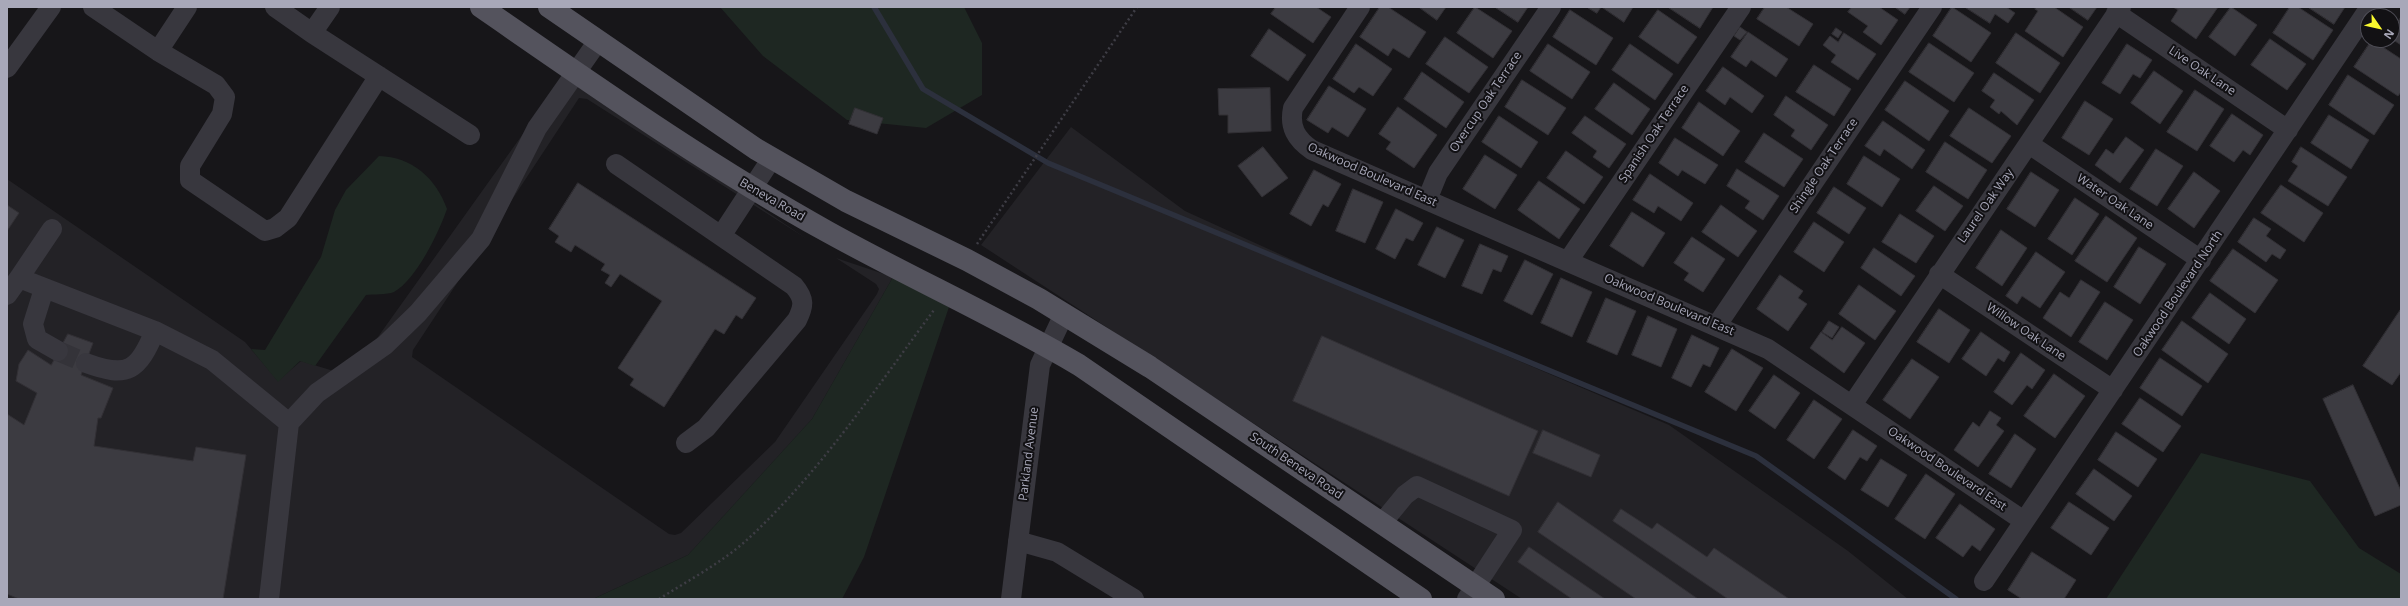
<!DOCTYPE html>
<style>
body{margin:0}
#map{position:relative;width:2408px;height:606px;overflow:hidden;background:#171619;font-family:"Open Sans",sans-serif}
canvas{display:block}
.frame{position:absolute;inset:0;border:8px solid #a8a8b9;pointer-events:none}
.north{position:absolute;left:2360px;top:8px;width:40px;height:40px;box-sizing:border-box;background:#121114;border:1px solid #4e4d56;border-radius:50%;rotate:124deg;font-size:11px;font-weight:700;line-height:16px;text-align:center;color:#a8a8b9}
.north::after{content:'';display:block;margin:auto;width:14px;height:18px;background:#f9f92e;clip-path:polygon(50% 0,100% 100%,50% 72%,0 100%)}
</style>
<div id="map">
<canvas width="2408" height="606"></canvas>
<div class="frame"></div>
<div class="north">N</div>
</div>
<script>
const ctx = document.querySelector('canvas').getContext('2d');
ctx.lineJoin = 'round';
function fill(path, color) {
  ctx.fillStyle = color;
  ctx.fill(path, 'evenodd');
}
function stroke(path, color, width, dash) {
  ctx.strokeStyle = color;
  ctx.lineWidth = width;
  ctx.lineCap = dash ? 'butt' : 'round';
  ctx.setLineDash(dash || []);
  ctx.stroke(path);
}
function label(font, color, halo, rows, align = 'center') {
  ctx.font = font + ' "Open Sans",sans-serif';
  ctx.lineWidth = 4;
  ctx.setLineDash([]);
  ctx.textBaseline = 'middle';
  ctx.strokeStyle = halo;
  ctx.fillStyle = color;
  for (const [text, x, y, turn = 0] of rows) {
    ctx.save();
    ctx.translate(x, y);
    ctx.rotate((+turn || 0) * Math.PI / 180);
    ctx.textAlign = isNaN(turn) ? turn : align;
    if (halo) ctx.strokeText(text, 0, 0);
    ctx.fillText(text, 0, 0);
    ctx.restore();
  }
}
fill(new Path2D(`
 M565,75L807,239L587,99L579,98L413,350L412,357L669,534L675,535L681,533L775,442L877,294L879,289L876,284L836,258L893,277L812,419L688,555L593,599H7V179L245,342L278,381L301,361L350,376Z
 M1071,127L1185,211L1444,329L1669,425L1848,551L1908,599H1522L981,245Z`), '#232226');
fill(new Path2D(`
 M720,7H964L982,43V95L926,128L847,120L763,56Z
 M379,156C412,157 436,178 447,209C439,232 416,280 394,292C387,295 373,294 366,295L315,366L300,361L278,382L251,349L265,350L321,257L335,210L346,190Z
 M893,277L949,307L864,557L842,599H593L688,555L812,419Z
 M2201,453L2310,481L2359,548L2401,574V599H2106Z`), '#1e2722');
stroke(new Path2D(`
 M874,7L923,89L1048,163L1756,456L1956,599`), '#2c303d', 5.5);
const building = new Path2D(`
 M1276,7H1316L1331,17L1313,43L1271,14Z
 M1380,7H1388L1426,32L1409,58L1393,48L1388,56L1360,37Z
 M1419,7H1446L1437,20Z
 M1475,7L1512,31L1493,58L1457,33Z
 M1495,7H1528L1518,22Z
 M1587,7H1601L1597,13Z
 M1602,7H1633L1624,22Z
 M1668,7H1713L1700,28Z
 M1765,7H1786L1813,24L1799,46L1757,19Z
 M1852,7H1879L1898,20L1881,45L1863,32L1868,26L1848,12Z
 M1895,7H1910L1905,14Z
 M1952,7L1991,33L1971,62L1933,36Z
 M1965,7H2006L2015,13L2008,23L1995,14L1990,23Z
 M2037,7H2054L2083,27L2063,57L2025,31L2038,11L2035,9Z
 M2069,7H2097L2088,20Z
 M2173,7H2218L2196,39L2171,21L2178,10Z
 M2231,7L2257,25L2235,56L2209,37Z
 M2290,7H2298L2333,30L2313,60L2273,33Z
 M2308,7H2345L2334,24Z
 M1570,10L1613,38L1596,65L1553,37Z
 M1658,10L1697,37L1678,64L1639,37Z
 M2401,17V45L2392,39V31Z
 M1740,27L1747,32L1740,40L1734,36Z
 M1836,28L1842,32L1838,38L1832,34Z
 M1269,29L1306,55L1288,81L1251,56Z
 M1748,32L1788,59L1776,77L1751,60L1746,67L1731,57Z
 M1844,33L1876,54L1858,80L1831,62L1836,55L1823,45L1830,36L1838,42Z
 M2016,33L2060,63L2040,93L1996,63Z
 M1445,37L1488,67L1469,93L1426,64Z
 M2270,39L2306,64L2287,90L2251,65Z
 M2372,40L2401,59V92L2398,96L2354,67Z
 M1929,43L1974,73L1954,102L1909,72Z
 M1356,44L1392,69L1373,96L1359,87L1354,93L1333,79Z
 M1548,44L1590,72L1572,99L1530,71Z
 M1630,44L1673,74L1655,100L1612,70Z
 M2127,44L2152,60L2140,78L2133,74L2120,94L2102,83Z
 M1814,65L1851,89L1834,116L1796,92Z
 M1723,67L1764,96L1752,113L1730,97L1725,105L1706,91Z
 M2154,71L2183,91L2160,124L2131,103Z
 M1422,72L1464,102L1446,128L1404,99Z
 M1994,73L2034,100L2017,125L2001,111L1999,114L1990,107L1995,100L1982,91Z
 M2348,75L2394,105L2374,135L2329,105Z
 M1522,80L1566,108L1548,135L1505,107Z
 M1905,81L1949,111L1929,141L1885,110Z
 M1614,83L1650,109L1632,135L1595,109Z
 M1329,86L1366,109L1348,137L1332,127L1328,133L1307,120Z
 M1270,88L1271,131L1228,133V115H1219L1218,89Z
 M2195,90L2224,109L2197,151L2167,132Z
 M1786,96L1828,125L1811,150L1791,136L1795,130L1774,115Z
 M2085,101L2113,119L2089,155L2062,138Z
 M1699,102L1740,131L1723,156L1682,128Z
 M1398,107L1437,135L1414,168L1386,149L1391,142L1379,134Z
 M855,108L883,118L877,134L849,124Z
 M1969,108L2011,136L1992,163L1950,136Z
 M2232,114L2263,135L2250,155L2243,150L2234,162L2210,146Z
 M2329,115L2369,140L2351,169L2311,143Z
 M1499,116L1538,142L1521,168L1482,142Z
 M1585,116L1626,144L1609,168L1593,157L1597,151L1572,133Z
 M1883,121L1925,150L1912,169L1884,149L1880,156L1865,146Z
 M1764,133L1803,159L1784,187L1745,162Z
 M2126,137L2144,150L2120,183L2095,165L2106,149L2113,154Z
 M1675,138L1718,165L1705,184L1682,170L1678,176L1659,163Z
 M1945,142L1987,170L1968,199L1926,172Z
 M1263,147L1288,178L1262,197L1238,166Z
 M2301,147L2347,177L2328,206L2288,181L2298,166L2292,162Z
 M2156,149L2183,166L2157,206L2130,189Z
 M1566,151L1603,177L1584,204L1547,178Z
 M1485,155L1517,175L1495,209L1463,189Z
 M1864,156L1900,179L1882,207L1847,184Z
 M1737,169L1779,196L1763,220L1745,208L1750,201L1727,186Z
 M1314,170L1341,184L1328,207L1323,204L1311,226L1290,214Z
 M2031,172L2059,190L2035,227L2007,209Z
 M2194,172L2220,191L2194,228L2168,209Z
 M1650,174L1693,203L1681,221L1658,206L1654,213L1633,200Z
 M1539,181L1580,209L1559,239L1518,210Z
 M578,183L756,298L742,319L736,315L724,334L715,329L664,407L630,385L634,379L618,368L662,301L620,274L611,287L605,283L610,275L601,270L605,264L575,245L571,252L555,242L559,236L549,229Z
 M2281,185L2323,213L2304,242L2261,213Z
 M1934,186L1963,206L1945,231L1916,211Z
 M1834,187L1866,208L1849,234L1817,213Z
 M1353,189L1383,202L1365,243L1336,231Z
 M2075,198L2099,214L2072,255L2048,239Z
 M7,205L19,213L7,231Z
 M1721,205L1757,231L1738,257L1702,232Z
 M1396,209L1423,223L1413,241L1406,238L1395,259L1376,249Z
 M1632,212L1665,233L1643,267L1610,246Z
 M1900,214L1934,236L1916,263L1882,242Z
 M2106,216L2137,238L2107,282L2075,261Z
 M2254,218L2271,229L2266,236L2286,250L2280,259L2272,254L2266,262L2238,242Z
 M1814,222L1844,242L1824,272L1794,252Z
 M1437,227L1464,240L1445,278L1418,265Z
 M2001,230L2027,248L2002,286L1976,268Z
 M1692,237L1725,259L1703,292L1684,280L1689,273L1674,263Z
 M1480,244L1508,256L1501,272L1493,269L1482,294L1462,286Z
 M2139,247L2166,264L2140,304L2114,287Z
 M1874,248L1915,276L1901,296L1861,268Z
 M2233,249L2278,280L2255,313L2210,281Z
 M2036,252L2065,272L2040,308L2022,296L2017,304L2006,296Z
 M1525,260L1553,274L1532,315L1504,301Z
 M1780,275L1803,291L1798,298L1807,304L1788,331L1757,309Z
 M1561,278L1592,292L1572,337L1541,323Z
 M2081,280L2100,292L2071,337L2043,318L2060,292L2069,298Z
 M1859,285L1896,311L1875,340L1839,314Z
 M2210,293L2246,319L2229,344L2192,318Z
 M1606,298L1636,311L1617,355L1587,342Z
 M2105,302L2133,320L2107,360L2079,342Z
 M1939,309L1970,330L1949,363L1917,342Z
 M2401,309V372L2392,385L2363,366Z
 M1648,316L1677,329L1661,367L1632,355Z
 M1829,321L1839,327L1832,338L1822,332Z
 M2182,321L2228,354L2208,383L2162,350Z
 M1842,327L1865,343L1844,373L1810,348L1821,332L1832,340Z
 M1981,332L2010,352L2004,362L1998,358L1986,376L1962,359Z
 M68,334L93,343L81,375L113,388L101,418H98L94,446L193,461L196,447L246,455L223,599H19L7,594V414L24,425L37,393L16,381L19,364L28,350L51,365Z
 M1692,335L1719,348L1710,367L1703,364L1691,387L1672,378Z
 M1322,336L1538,431L1509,496L1293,401Z
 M1732,349L1763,368L1736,411L1705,392Z
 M2021,353L2045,370L2032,389L2027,385L2012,405L1994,392Z
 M2160,358L2202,386L2182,416L2140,388Z
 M1912,359L1939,377L1910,419L1883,400Z
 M2054,374L2085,396L2055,438L2024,416Z
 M1774,375L1800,393L1775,429L1749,411Z
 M2353,385L2401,491V505L2375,516L2323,399Z
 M2140,398L2181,426L2163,452L2122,424Z
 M1814,400L1842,419L1814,459L1787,440Z
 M1990,411L2001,418L1996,425L2004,431L1978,467L1954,450L1973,422L1979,427Z
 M1543,430L1600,455L1591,477L1533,453Z
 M1853,430L1877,446L1867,461L1860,457L1845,480L1828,468Z
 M2116,432L2157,459L2138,487L2098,460Z
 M2015,434L2036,449L2011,488L1989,474Z
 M1881,459L1907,475L1888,507L1861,490Z
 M2094,469L2132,496L2114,521L2076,494Z
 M1926,474L1955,494L1925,539L1895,519Z
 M1558,502L1698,599H1636L1538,532Z
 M2069,502L2109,528L2091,555L2051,528Z
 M1960,504L1995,529L1980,551L1972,545L1963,557L1936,538Z
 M1621,509L1652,529L1657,523L1707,557L1714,548L1789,599H1728L1613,521Z
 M1529,547L1605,599H1572L1518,562Z
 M2032,552L2076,580L2064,599H2022L2008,590Z`);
fill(building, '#3c3b41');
stroke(building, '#323035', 1);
stroke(new Path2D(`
 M58,351L86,363`), '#343339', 20, [20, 10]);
stroke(new Path2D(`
 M977,244L1137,7
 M659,599C689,580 723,562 749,538C820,472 876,388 934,310`), '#3e3d45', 2.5, [2, 3]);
stroke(new Path2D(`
 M93,7L158,51
 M187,7L158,51L216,85L225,97L222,114L190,166V180L265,231L275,228L288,218L379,76
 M275,7L312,33
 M330,7L312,33L470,135
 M1360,7L1293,108C1289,127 1296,139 1312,150L1768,349L2024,521
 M2116,13L2288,130
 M7,68L51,7
 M2029,144L2201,260
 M616,164L794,286C805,299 804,306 797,320L706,428L686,443
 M1427,200L1438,173L1551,7
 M721,236L772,158
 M1568,261L1741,7
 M1939,274L2113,390
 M19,278L52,229
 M44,289L33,324L37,339L58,351
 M7,295L19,278L155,331L212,360L289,423L317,393L385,345L418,313L481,239L537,128L598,41
 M1717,325L1932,7
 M86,363C129,379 138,370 155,331
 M1852,405L2121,7
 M1382,523L1405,495L1417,486L1512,530L1467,599
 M1018,541L1057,552L1134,599
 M1984,581L2370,7
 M269,599L289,423
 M1011,599L1040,365L1064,314`), '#38373e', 20);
stroke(new Path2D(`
 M481,7C594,85 707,165 828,232C911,278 998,317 1079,365L1421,599
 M549,7L756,149L846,201L967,260L1039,299L1150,367L1494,599`), '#54535d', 22);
label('12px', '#a8a8b9', '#121114', [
 ["Live Oak Lane",2202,71,34],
 ["Overcup Oak Terrace",1486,102,-56],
 ["Spanish Oak Terrace",1654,134,-56],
 ["Shingle Oak Terrace",1824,166,-56],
 ["Oakwood Boulevard East",1372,175,24],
 ["Beneva Road",772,200,30],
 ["Water Oak Lane",2115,202,34],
 ["Laurel Oak Way",1986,206,-55],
 ["Oakwood Boulevard North",2178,294,-56],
 ["Oakwood Boulevard East",1669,305,23],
 ["Willow Oak Lane",2026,332,34],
 ["Parkland Avenue",1029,454,-83],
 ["South Beneva Road",1296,466,34],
 ["Oakwood Boulevard East",1947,469,34]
]);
</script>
